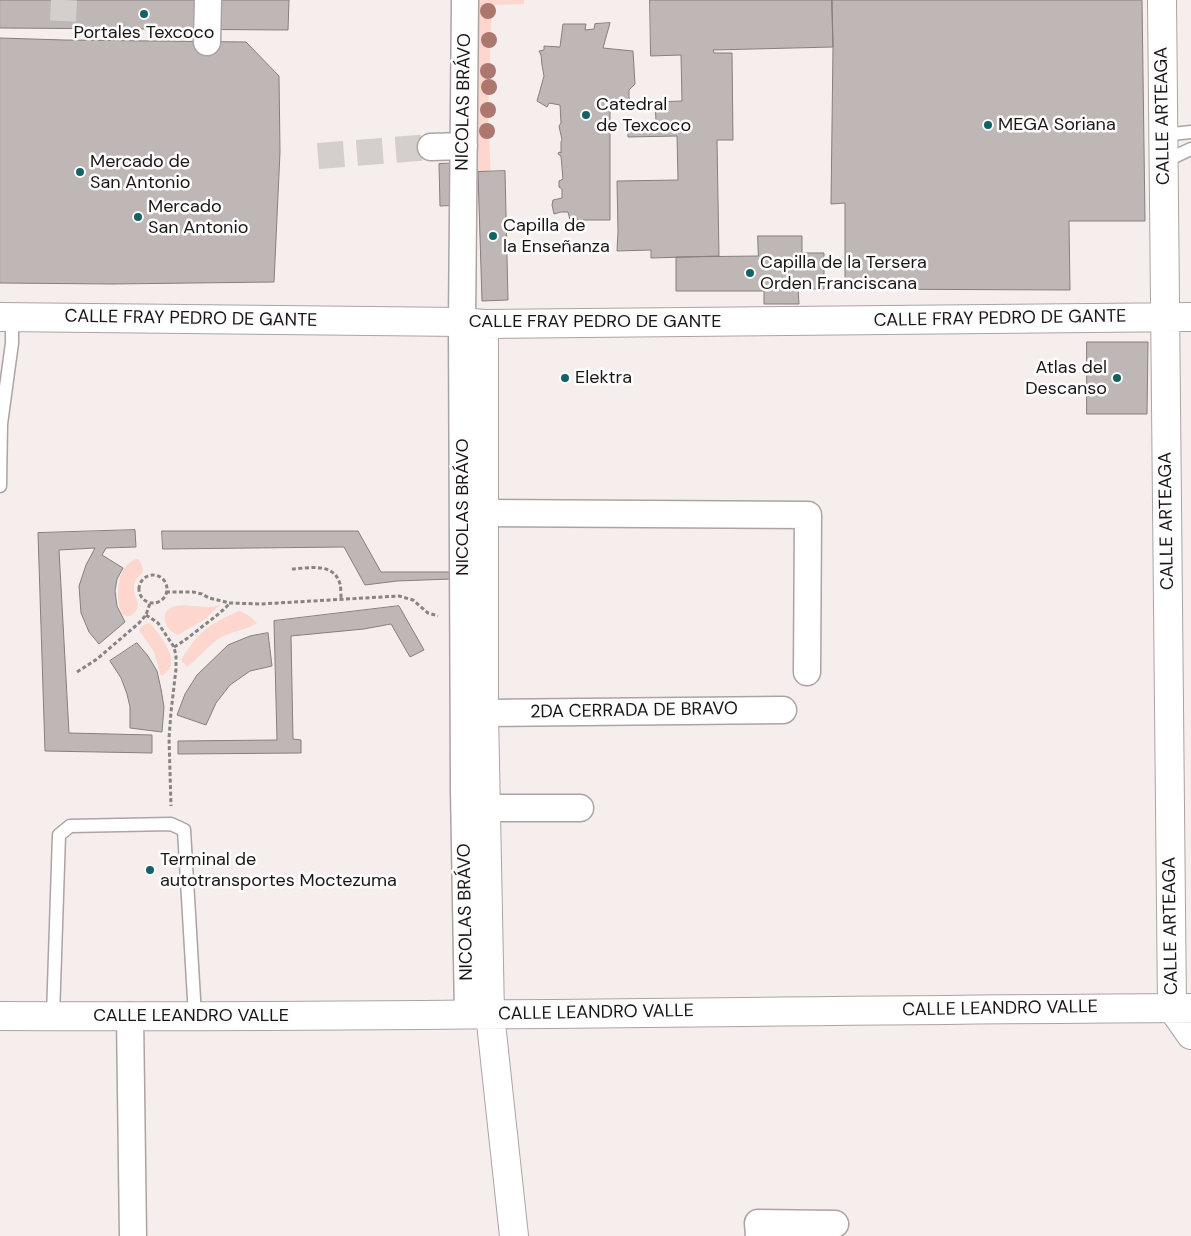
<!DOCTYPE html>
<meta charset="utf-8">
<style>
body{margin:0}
canvas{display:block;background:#f5eeed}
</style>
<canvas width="1191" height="1236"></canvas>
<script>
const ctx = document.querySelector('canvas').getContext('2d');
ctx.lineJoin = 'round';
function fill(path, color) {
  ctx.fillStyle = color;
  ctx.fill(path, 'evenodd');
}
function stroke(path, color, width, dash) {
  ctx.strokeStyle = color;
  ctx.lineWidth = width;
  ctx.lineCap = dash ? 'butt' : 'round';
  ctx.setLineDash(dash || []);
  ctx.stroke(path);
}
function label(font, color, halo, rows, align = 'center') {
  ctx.font = font + ' "DM Sans",sans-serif';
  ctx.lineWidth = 5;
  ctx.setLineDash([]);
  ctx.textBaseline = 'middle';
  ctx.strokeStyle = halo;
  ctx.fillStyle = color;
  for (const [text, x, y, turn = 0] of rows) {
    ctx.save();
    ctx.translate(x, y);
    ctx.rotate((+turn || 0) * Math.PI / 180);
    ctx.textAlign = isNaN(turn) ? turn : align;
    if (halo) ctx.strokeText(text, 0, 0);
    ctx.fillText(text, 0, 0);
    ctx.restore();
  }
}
fill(new Path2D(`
 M471,0H524V4L492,5L488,110L496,300L482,301Z
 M136,559H139C149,579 136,570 134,587C133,597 143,606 134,613C130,617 128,617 123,615C114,598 116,567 136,559Z
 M220,605L205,619L178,635C171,632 166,628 165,620C162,599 195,607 208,607C212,607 216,606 220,605Z
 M239,611L248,615L257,623C245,631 229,631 217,640C206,648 198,659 187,667L181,660C198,632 209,624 239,611Z
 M149,623C161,635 185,665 161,676L154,652L139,630L142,626Z`), '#fdd6cd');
const building = new Path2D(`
 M0,0H289L288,30L0,28Z
 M650,0H832L833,47L713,50L714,53H732L733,140H717L719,256L651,258V250L617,251L618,232L617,181L678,180L677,136L628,137V122L656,121L655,102L682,101L681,55L651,56Z
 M832,0H1142L1145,221H1069L1070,290L845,289V203L831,204L833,47Z
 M610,23L603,48L633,51L635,84L629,90V98L633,102L610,104V220H570L568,212H561L554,214L552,205L553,200L562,198V189L559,187V181L563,179L561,156L558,154L559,152L561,153V142L562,140L559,126L561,123L560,105L549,103L547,107L537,101L544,76L542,65L541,55L539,51L544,50V46L560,47L563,24H586L585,30L594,29L595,24Z
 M0,38L64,40L246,42L279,76L280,152L274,282L112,284L0,283Z
 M460,163L462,205L440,206L439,164Z
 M505,171L508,300L482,301L478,172Z
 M758,236H802V253H824V289H798L799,304H764V291H676V257L758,256Z
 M1087,342H1148L1147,414H1087Z
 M135,530L136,547L106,548L102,555L123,568L117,579L115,591L117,606L125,622L99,644L89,632L81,613L79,586L86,565L95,548L59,550L69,733L152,735V753L45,751L38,533Z
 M162,531H358L381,572H451V579L397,581L365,585L344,547L163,549Z
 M399,606L424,650L410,657L391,624L364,629L291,636L293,739L301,740V753L178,754V741L277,740L274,621Z
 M268,633L272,666L250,671L230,685L216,703L206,725L177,715L185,694L197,675L228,645L250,636Z
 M137,643L148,656L157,671L161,689L164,707L162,732L130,728V707L127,694L121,678L110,661Z`);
fill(building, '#beb7b6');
stroke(building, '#857f7d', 1);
stroke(new Path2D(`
 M63,21L64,0
 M318,156L431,147`), '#d4cecd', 26, [26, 13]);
const lane = new Path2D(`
 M1163,135L1191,132
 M1163,162L1191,149
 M0,486L1,424L12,343V317
 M53,1016L59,835L70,826L171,824L184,830L195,1016`);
const street = new Path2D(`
 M465,0L462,322L464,790L468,1014
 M207,42L208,0
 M431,147L464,146
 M484,513L808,515L807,672
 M484,713L783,710
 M486,808H580
 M130,1016L133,1236
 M759,1236L758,1223L835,1224`);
const secondary = new Path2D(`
 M1162,0L1172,1008L1191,1035
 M0,317L462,322L484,324L1191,317
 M484,324V713L490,1014L514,1236
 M0,1016C397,1018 794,1010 1191,1008`);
stroke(lane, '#aaa4a3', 15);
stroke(street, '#aaa4a3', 29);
stroke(secondary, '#aaa4a3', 30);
stroke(new Path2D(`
 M292,569C309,568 334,562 340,584C341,588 341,595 341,599
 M139 589a14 14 0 1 1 28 0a14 14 0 1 1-28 0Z
 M166,592H193L202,594L209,598L230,603L261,604L399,596L413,600L428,613L438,616
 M146,615L158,623L174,647L176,656V669L171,712L169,738L171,806
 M174,647C183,642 190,636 198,630C209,621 220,614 230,603
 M77,672L97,659L139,623L146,615L150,603`), '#898383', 3, [4, 2.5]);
stroke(lane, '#fff', 12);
stroke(street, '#fff', 26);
stroke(secondary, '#fff', 28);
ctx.fillStyle = '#ac776e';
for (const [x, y] of [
 [488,11],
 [489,40],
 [488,71],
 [489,87],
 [488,110],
 [487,131]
]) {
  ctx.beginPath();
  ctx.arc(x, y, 8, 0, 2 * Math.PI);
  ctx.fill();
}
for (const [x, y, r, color] of [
 [144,14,5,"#126266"],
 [586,115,5,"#126266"],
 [988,125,5,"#126266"],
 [80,172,5,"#126266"],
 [138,217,5,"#126266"],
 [493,236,5,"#126266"],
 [750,273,5,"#126266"],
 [565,378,5,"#126266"],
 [1117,378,5,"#126266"],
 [150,870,5,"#126266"]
]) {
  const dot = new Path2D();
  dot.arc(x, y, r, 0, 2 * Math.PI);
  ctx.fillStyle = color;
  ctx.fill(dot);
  stroke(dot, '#fefdfd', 2);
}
label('18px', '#191616', '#fefdfd', [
 ["Portales Texcoco",144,33,"center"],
 ["Catedral",596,105],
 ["de Texcoco",596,126],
 ["MEGA Soriana",998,125],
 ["Mercado de",90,162],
 ["San Antonio",90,183],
 ["Mercado",148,207],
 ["San Antonio",148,228],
 ["Capilla de",503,226],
 ["la Enseñanza",503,247],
 ["Capilla de la Tersera",760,263],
 ["Orden Franciscana",760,284],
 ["Atlas del",1107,368,"right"],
 ["Descanso",1107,389,"right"],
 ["Elektra",575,378],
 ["Terminal de",160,860],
 ["autotransportes Moctezuma",160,881]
], 'left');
label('18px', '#191616', '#fefdfd', [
 ["NICOLAS BRÁVO",464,102,-89],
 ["CALLE ARTEAGA",1163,116,-91],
 ["CALLE FRAY PEDRO DE GANTE",191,319,1],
 ["CALLE FRAY PEDRO DE GANTE",1000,319,-1],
 ["CALLE FRAY PEDRO DE GANTE",595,322],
 ["NICOLAS BRÁVO",463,507,-90],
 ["CALLE ARTEAGA",1167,521,-91],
 ["2DA CERRADA DE BRAVO",634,711,-1],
 ["NICOLAS BRÁVO",466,912,-91],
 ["CALLE ARTEAGA",1171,926,-91],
 ["CALLE LEANDRO VALLE",1000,1009,-1],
 ["CALLE LEANDRO VALLE",596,1013,-1],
 ["CALLE LEANDRO VALLE",191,1016]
]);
</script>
